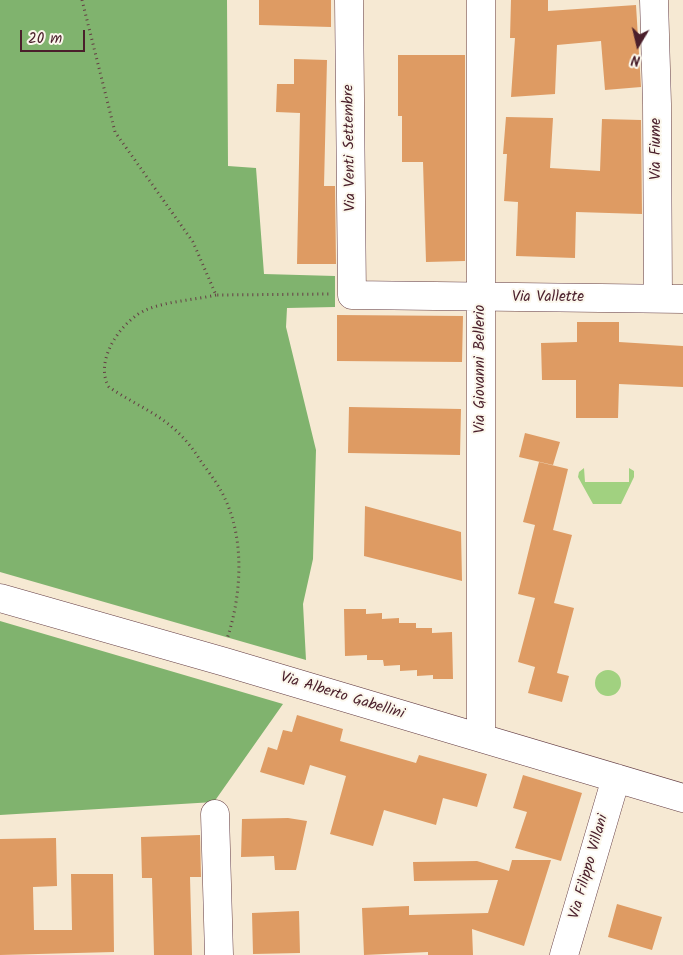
<!DOCTYPE html>
<style>
body{margin:0}
#map{position:relative;width:683px;height:955px;overflow:hidden;background:#f6e9d3;font-family:Kalam,sans-serif}
canvas{display:block}
.north{position:absolute;left:613px;top:20px;width:50px;height:50px;-webkit-text-stroke:4px #fbf7ec;paint-order:stroke;rotate:189deg;font-size:14px;font-weight:700;line-height:20px;text-align:center;color:#4a1f2b}
.north::after{content:'';display:block;margin:auto;width:18px;height:22px;background:#4a1f2b;clip-path:polygon(50% 0,100% 100%,50% 72%,0 100%)}
.scale{position:absolute;left:20px;top:30px;width:65px;height:22px;box-sizing:border-box;border:2px solid #4a1f2b;border-top:0;padding-left:6px;font-size:15px;line-height:18px;white-space:nowrap;color:#4a1f2b;-webkit-text-stroke:4px #fbf7ec;paint-order:stroke}
</style>
<div id="map">
<canvas width="683" height="955"></canvas>
<div class="north">N</div>
<div class="scale">20 m</div>
</div>
<script>
const ctx = document.querySelector('canvas').getContext('2d');
ctx.lineJoin = 'round';
function fill(path, color) {
  ctx.fillStyle = color;
  ctx.fill(path, 'evenodd');
}
function stroke(path, color, width, dash) {
  ctx.strokeStyle = color;
  ctx.lineWidth = width;
  ctx.lineCap = dash ? 'butt' : 'round';
  ctx.setLineDash(dash || []);
  ctx.stroke(path);
}
function label(font, color, halo, rows, align = 'center') {
  ctx.font = font + ' Kalam,sans-serif';
  ctx.lineWidth = 4;
  ctx.setLineDash([]);
  ctx.textBaseline = 'middle';
  ctx.strokeStyle = halo;
  ctx.fillStyle = color;
  for (const [text, x, y, turn = 0] of rows) {
    ctx.save();
    ctx.translate(x, y);
    ctx.rotate((+turn || 0) * Math.PI / 180);
    ctx.textAlign = isNaN(turn) ? turn : align;
    if (halo) ctx.strokeText(text, 0, 0);
    ctx.fillText(text, 0, 0);
    ctx.restore();
  }
}
fill(new Path2D(`
 M584,468L585,482H629V468L634,471V477L621,504H593L578,477L579,472Z
 M595 683a13 13 0 1 1 26 0a13 13 0 1 1-26 0Z`), '#a1d180');
fill(new Path2D(`
 M0,0H227L228,166L256,168L264,274L335,276V307L287,308L286,327L316,450L313,559L303,604L306,660L0,572Z
 M0,621L283,704L214,802L0,815Z`), '#80b36e');
fill(new Path2D(`
 M259,0H331V27L259,25Z
 M511,0H548V11L636,5L641,87L605,90L601,41L557,45L555,94L511,97L515,38H510Z
 M398,55H465V261L426,262L423,162H402V116H398Z
 M294,59L327,60L324,186H335L336,264H297L300,113L276,112L277,84H294Z
 M506,117L553,118L550,168L600,171L602,119L641,120L642,214L576,212L575,258L516,256L518,202L504,201L507,154H503Z
 M337,315L463,316L462,362L337,361Z
 M577,322H619V342L683,346V387L619,384L618,418H576V380H542L541,343L577,342Z
 M349,407L461,409L460,455L348,453Z
 M525,433L560,442L553,465L519,457Z
 M539,462L568,469L553,530L572,535L554,603L574,608L557,673L569,676L562,702L528,693L535,667L518,662L535,598L518,594L535,525L523,522Z
 M365,506L461,532L462,581L364,556Z
 M344,609H366V614L382,613V619L399,618V623H416V628H432V633L452,632L453,679H433V675L417,676V670L400,671V665L384,666L383,660H367V655L345,656Z
 M297,715L343,729L340,741L416,763L419,755L487,774L477,807L443,798L436,825L384,810L373,846L330,834L346,776L310,765L304,785L260,772L268,747L277,750L283,730L292,732Z
 M523,775L582,793L561,861L515,848L527,812L513,808Z
 M288,818L307,821L296,870H275L274,856L241,857L242,819Z
 M200,835L201,877H190L192,955H154L152,878H142L141,837Z
 M56,838L57,886L33,887L34,930H72L71,874H113L114,952L0,955V839Z
 M512,860H551L524,946L472,929L473,955H428V952L364,955L362,908L409,906V915L488,913L498,880L414,881L413,862L477,861L509,871Z
 M617,904L662,917L652,950L608,937Z
 M299,911L300,953L253,954L252,913Z`), '#de9b63');
const minor = new Path2D(`
 M349,0L352,295L683,299
 M654,0L657,104L658,298
 M0,598L225,662L683,798
 M481,738V0
 M215,814L219,955
 M564,955L616,778`);
stroke(minor, '#643d44', 29);
stroke(new Path2D(`
 M82,0L115,132L193,242L216,295L330,294
 M216,295C194,300 169,301 148,309C122,319 93,361 109,387C130,402 154,411 173,428C185,438 194,450 202,463C211,475 220,487 226,501C245,543 241,597 227,639`), '#643d44', 3, [1, 4]);
stroke(minor, '#fff', 28);
label('15px', '#4a1f2b', '#fbf7ec', [
 ["Via Venti Settembre",351,148,-91],
 ["Via Fiume",657,149,-90],
 ["Via Vallette",548,298],
 ["Via Giovanni Bellerio",481,369,-90],
 ["Via Alberto Gabellini",342,697,17],
 ["Via Filippo Villani",590,867,-74]
]);
</script>
